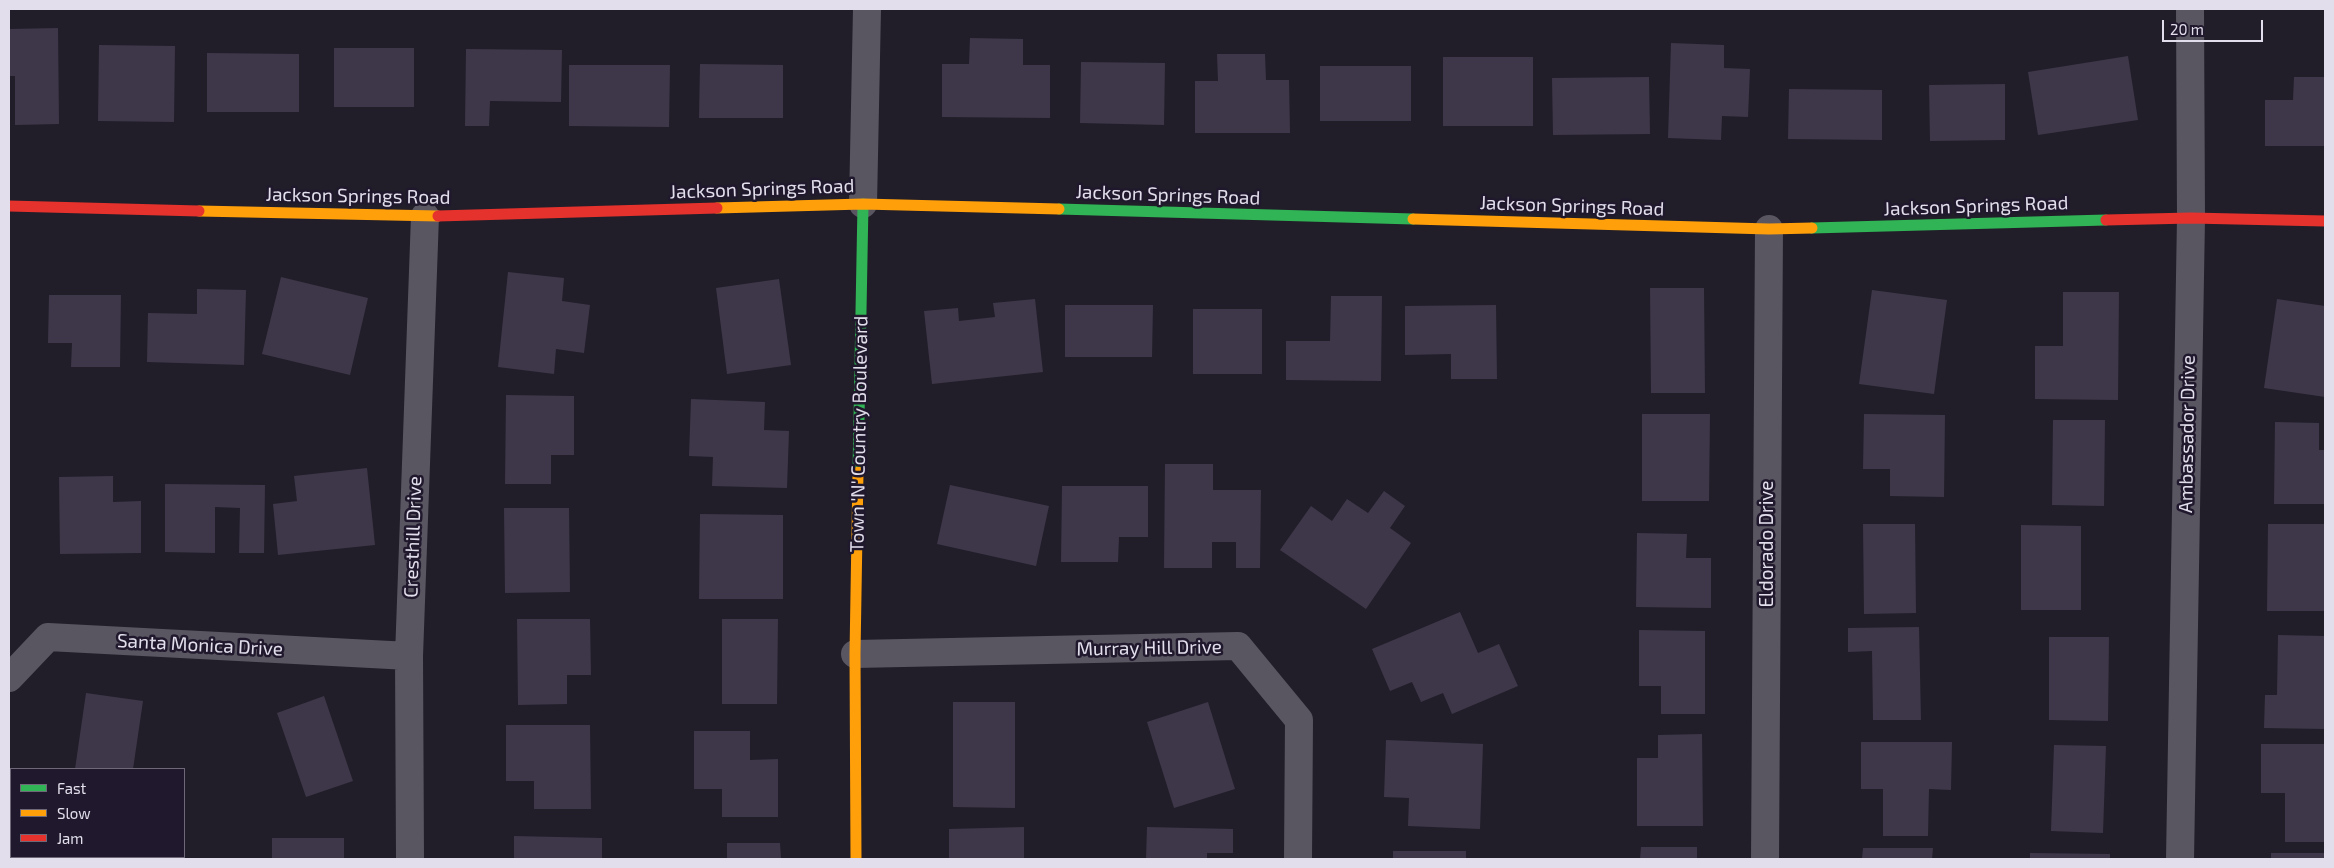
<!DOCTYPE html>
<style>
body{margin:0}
#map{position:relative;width:2334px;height:868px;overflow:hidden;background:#211e29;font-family:"Exo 2",sans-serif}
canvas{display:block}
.frame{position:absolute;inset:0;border:10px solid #e2deec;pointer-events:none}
.legend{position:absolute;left:10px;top:768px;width:175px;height:90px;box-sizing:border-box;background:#20192d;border:1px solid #6e6879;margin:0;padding:6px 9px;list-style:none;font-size:15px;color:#e2deec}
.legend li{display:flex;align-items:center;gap:10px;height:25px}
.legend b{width:25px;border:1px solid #6e6879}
.scale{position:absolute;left:2162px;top:20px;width:101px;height:22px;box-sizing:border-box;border:2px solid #e2deec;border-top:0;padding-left:6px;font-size:15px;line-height:18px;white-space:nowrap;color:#e2deec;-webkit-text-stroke:4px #20192d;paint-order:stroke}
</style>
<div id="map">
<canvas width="2334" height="868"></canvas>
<div class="frame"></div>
<ul class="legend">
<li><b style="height:6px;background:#30b455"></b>Fast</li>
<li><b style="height:6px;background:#ff9f0a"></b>Slow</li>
<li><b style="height:6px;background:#e5322d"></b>Jam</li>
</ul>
<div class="scale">20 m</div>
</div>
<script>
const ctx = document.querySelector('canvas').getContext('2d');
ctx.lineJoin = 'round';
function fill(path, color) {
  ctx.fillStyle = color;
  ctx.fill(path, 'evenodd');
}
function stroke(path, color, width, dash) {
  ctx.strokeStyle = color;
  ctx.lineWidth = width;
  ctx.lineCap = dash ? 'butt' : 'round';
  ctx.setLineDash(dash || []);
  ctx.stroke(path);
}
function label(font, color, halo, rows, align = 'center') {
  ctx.font = font + ' "Exo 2",sans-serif';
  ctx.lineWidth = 5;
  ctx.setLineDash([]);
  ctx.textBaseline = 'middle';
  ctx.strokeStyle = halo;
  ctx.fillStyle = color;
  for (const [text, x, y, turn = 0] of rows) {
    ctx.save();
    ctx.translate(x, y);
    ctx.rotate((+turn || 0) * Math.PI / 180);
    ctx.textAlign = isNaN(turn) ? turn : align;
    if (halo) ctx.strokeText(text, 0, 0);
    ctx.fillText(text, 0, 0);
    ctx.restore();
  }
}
fill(new Path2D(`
 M58,28L59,124L15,125V76H9V29Z
 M970,38L1023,39V65H1050V118L942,117V64H969Z
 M1671,43L1724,45V68L1750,69L1748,117L1722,116L1721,140L1668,138Z
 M99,45L175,46L174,122L98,121Z
 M334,48H414V107H334Z
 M466,49L562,50L561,102L490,101L489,126H465Z
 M207,53L299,54V112H207Z
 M1217,54H1265L1266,80H1289L1290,133H1195V81H1218Z
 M2128,56L2138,120L2038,135L2028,72Z
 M1443,57H1533V126H1443Z
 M1081,62L1165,63L1164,125L1080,123Z
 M700,64L783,65V118H699Z
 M569,65H670L669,127L569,126Z
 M1320,66H1411V121H1320Z
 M1649,77L1650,134L1553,135L1552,78Z
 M2294,77H2325V146H2265V100H2293Z
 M2005,84V140L1930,141L1929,85Z
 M1789,89L1882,90V140L1788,139Z
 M508,272L564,278L562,301L590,305L584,353L556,349L554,374L498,367Z
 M281,277L368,298L350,375L262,354Z
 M779,279L791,365L727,374L716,288Z
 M1650,288H1704L1705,393H1651Z
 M197,289L246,290L244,365L147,362L148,313L197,314Z
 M1872,290L1947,300L1934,394L1859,384Z
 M2063,292H2119L2118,400L2035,399V346H2063Z
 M49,295H121L120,367H71L72,343H48Z
 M1331,296H1382L1381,381L1286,380V341H1330Z
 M1035,299L1043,372L932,384L924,311L958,308L959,321L995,317L993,303Z
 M2277,299L2325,306V397L2264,388Z
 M1065,305H1153L1152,357H1065Z
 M1496,305L1497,379H1451V354L1405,355V306Z
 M1193,309H1262V374H1193Z
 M506,395L574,396V455H551V484H505Z
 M691,399L765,402L764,430L789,431L787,488L712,486L713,457L689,456Z
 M1642,414H1710L1709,501H1642Z
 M1864,414L1945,415L1944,497L1890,496V469H1863Z
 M2053,420H2105L2104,506L2052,505Z
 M2275,422L2319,423V450H2325V504H2274Z
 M1165,464H1213V490H1261L1260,568H1236V542H1212V568H1164Z
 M367,468L375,545L278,555L273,504L297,501L294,476Z
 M113,476V502L141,501V553L60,554L59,477Z
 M165,484L265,485L264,553H239L240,508L215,507V553L165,552Z
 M950,485L1049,506L1036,566L937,544Z
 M1062,486H1148V537H1119L1118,562H1061Z
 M1384,491L1405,506L1390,528L1411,543L1366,609L1280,550L1311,506L1332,521L1347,499L1368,513Z
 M504,508H569L570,592L505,593Z
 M700,514L783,515V599H699Z
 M1863,524H1915L1916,613L1864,614Z
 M2268,524H2325V611H2267Z
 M2021,525L2081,526V610H2021Z
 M1637,533L1687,534L1686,558H1711V608L1636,607Z
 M1460,612L1478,653L1499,644L1518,686L1452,714L1443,693L1421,702L1412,682L1390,691L1372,649Z
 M517,619H590L591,675H567V704L518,705Z
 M722,619H778L777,704H722Z
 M1919,627L1921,720H1873L1872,651L1848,652V628Z
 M1639,630L1705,631V714H1661V686H1639Z
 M2278,635L2325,636V729L2264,728L2265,695H2277Z
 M2049,637H2109L2108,721L2049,720Z
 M86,693L143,701L133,769H75Z
 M324,696L353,781L306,797L277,713Z
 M953,702H1015V808L953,807Z
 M1208,702L1235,789L1174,808L1147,722Z
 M506,725H590L591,809H534V781H506Z
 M694,731H750V760L778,759V817H722V789H694Z
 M1702,734L1703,826H1637V758H1658V735Z
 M1386,740L1483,744L1480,829L1408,826L1409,798L1384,797Z
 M1861,742H1952L1951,790L1929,789L1928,836H1883V789H1861Z
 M2261,744H2325V842H2285V793H2261Z
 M2054,745L2106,746L2103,833L2051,831Z
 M1024,827V859H949V829Z
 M1147,827L1233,829V853H1207V859H1146Z
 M514,836L602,838V859H514Z
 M272,838H344V859H272Z
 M727,843H780L781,859H727Z
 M1641,847H1697V859H1640Z
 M1863,848H1933L1932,859H1862Z
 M1393,851H1466V859H1393Z
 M2030,853L2110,854V859H2030Z
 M2271,853H2325V859H2271Z
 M70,857H125V859H70Z`), '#3e3749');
stroke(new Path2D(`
 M863,204L867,9
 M855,654L1238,646L1299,720L1298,859
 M9,678L48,637L409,656
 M410,859L409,656L425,216
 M1765,859L1769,229
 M2180,859L2191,218L2190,9`), '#5a5661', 28);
stroke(new Path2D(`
 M1059,209L1413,219
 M1812,228L2106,220
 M858,472L863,204`), '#30b455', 11);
stroke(new Path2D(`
 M717,208L863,204L1059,209
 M199,211L438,216
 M1413,219L1769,229L1812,228
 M856,859L855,654L858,472`), '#ff9f0a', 11);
stroke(new Path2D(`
 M9,206L199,211
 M438,216L717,208
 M2106,220L2191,218L2325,221`), '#e5322d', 11);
label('19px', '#e2deec', '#20192d', [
 ["Jackson Springs Road",762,189,-2],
 ["Jackson Springs Road",1168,195,2],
 ["Jackson Springs Road",358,196,1],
 ["Jackson Springs Road",1572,206,2],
 ["Jackson Springs Road",1976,206,-2],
 ["Town 'N' Country Boulevard",859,434,-89],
 ["Ambassador Drive",2187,434,-89],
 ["Cresthill Drive",413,537,-88],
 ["Eldorado Drive",1767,544,-90],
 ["Santa Monica Drive",200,645,3],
 ["Murray Hill Drive",1149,648,-1]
]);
</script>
